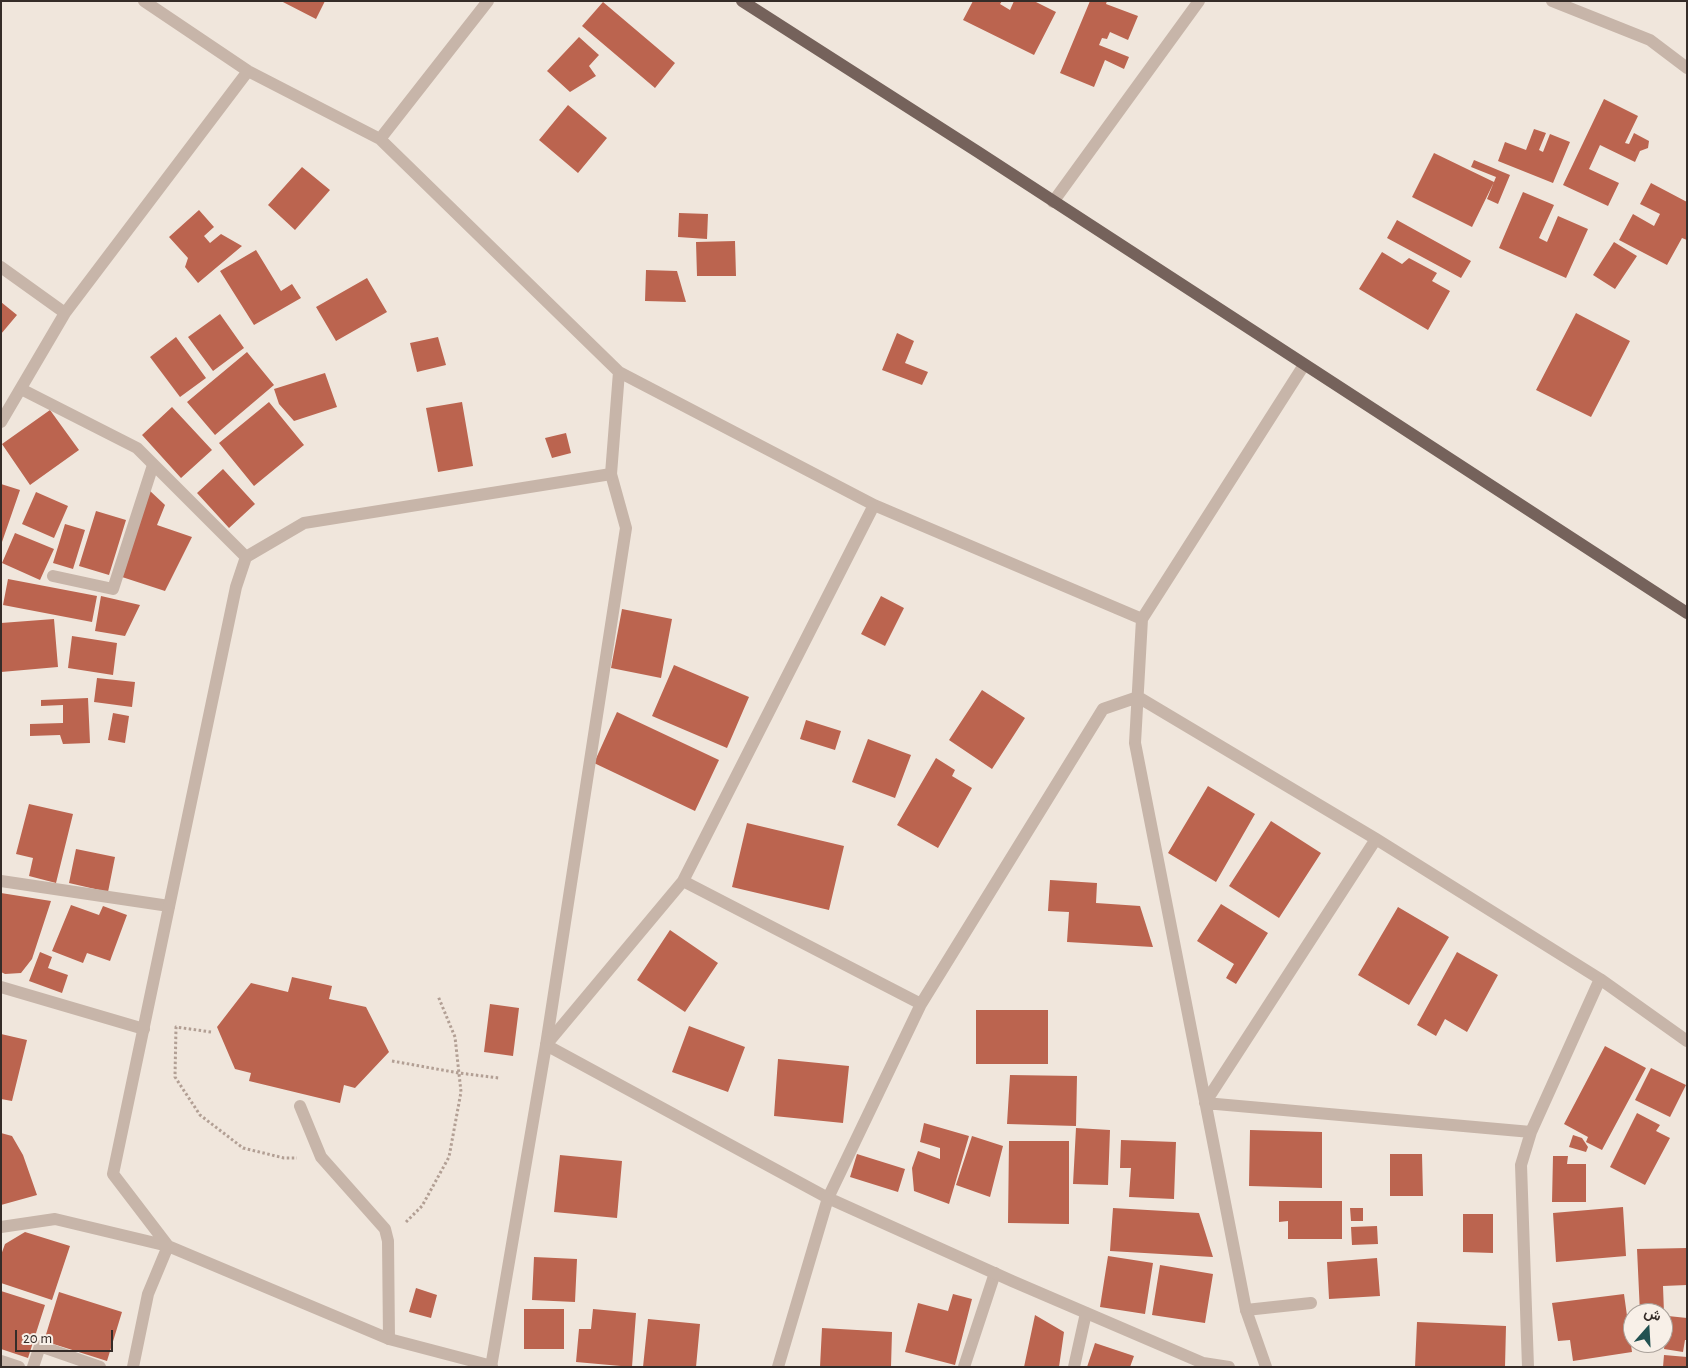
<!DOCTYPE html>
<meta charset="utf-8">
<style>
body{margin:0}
#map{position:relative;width:1688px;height:1368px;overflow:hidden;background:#f0e6dc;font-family:"Alegreya Sans",Vazirmatn,sans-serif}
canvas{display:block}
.frame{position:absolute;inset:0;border:2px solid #352c28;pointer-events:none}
.north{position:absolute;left:1623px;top:1303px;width:50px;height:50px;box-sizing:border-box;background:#f8f0e8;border:1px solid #aaa29b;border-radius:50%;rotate:19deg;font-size:14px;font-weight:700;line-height:20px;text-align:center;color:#352c28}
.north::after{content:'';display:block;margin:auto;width:18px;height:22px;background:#225252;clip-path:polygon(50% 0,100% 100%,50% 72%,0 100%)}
.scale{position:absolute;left:15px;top:1330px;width:98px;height:22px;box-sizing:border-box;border:2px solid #352c28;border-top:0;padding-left:6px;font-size:15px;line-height:18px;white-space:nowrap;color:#352c28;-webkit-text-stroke:4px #f8f0e8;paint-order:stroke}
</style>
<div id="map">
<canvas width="1688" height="1368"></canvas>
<div class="frame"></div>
<div class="north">ش</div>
<div class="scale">20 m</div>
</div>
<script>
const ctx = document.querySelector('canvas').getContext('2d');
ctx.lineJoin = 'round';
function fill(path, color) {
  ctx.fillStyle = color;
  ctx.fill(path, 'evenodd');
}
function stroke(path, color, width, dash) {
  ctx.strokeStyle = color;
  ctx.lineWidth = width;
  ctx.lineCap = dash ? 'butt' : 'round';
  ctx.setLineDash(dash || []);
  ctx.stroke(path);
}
fill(new Path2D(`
 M281,1H325L316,19Z
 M973,1H1002L1000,4L1010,10L1014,1H1034L1056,12L1034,55L963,20Z
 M1090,1H1107L1106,4L1138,16L1128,40L1110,32L1107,39L1102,38L1099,45L1129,57L1124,69L1105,60L1094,87L1060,73Z
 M603,2L675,63L655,88L582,26Z
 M579,37L599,55L589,66L596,76L570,92L547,71Z
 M1604,99L1638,116L1625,143L1629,144L1634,133L1649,141L1648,148L1640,151L1635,162L1600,145L1589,169L1619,183L1608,206L1563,185Z
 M568,105L607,138L578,173L539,140Z
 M1534,129L1546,133L1539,150L1543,152L1550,134L1570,142L1553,183L1498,161L1505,142L1526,150Z
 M1434,153L1494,182L1472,227L1412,197Z
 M1474,160L1510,175L1498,204L1487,199L1496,177L1471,167Z
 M302,167L330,190L295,230L268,205Z
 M1651,183L1687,202V240L1682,238L1667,265L1619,240L1633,214L1654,226L1660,214L1640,204Z
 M1523,192L1554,205L1539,238L1547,242L1558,216L1588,229L1566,278L1499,248Z
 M199,210L214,227L204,236L210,243L221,234L242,246L198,283L185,267L188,258L169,237Z
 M679,213L708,214L707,239L678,237Z
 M1397,220L1471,261L1461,278L1387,238Z
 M735,241L736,276H697L696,242Z
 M1614,242L1637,256L1615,289L1593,275Z
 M256,250L281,291L292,284L301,298L254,325L220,271Z
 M1382,252L1402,264L1409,258L1437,273L1432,281L1450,291L1428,330L1359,289Z
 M646,270L677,271L686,302L645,301Z
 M367,278L387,312L336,341L316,307Z
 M1,302L17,315L1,334Z
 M1576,313L1630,341L1591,417L1536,390Z
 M220,314L244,348L213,371L188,337Z
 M897,333L914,341L905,363L928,372L922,385L882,370Z
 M176,337L206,378L180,397L150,357Z
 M438,337L446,365L417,372L410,343Z
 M247,352L274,385L215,435L187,402Z
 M325,373L337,407L294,421L279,404L274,389Z
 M269,402L304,445L254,486L219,443Z
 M462,402L473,466L438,472L426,408Z
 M172,407L212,450L181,478L142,435Z
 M50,410L79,450L30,485L2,444Z
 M566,433L571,453L552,458L545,438Z
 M223,469L255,504L229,528L197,493Z
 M1,484L20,490L2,542H1Z
 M148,489L165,505L157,525L192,537L165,591L122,577Z
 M36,492L68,506L54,538L22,524Z
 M96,511L126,520L109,575L79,566Z
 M65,524L85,530L73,569L53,563Z
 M15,533L54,549L40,580L2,563Z
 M8,579L97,596L92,622L3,605Z
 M101,596L140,605L125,636L95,631Z
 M881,596L904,608L885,646L861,634Z
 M622,609L672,619L661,678L611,668Z
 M54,619L58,667L1,672V623Z
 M72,636L117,643L113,675L68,668Z
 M674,665L749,697L727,748L652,716Z
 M97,678L135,682L132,707L94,702Z
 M982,690L1025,718L992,769L949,740Z
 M88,698L90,743L63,744L60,735L30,736V724L63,723V705L41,706V700Z
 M617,712L719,760L695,811L594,763Z
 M113,713L129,716L125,743L108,740Z
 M806,720L841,731L835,750L800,739Z
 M868,739L911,755L895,798L852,782Z
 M936,758L955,770L952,776L972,788L938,848L897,825Z
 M1208,786L1255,814L1216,882L1168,853Z
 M29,804L73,814L56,883L29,876L33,858L16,854Z
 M1271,821L1321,853L1279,918L1229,886Z
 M747,823L844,846L829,910L732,887Z
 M76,849L115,857L108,892L69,883Z
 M1050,880L1097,883L1096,903L1140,906L1153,947L1067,942L1069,912L1048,911Z
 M1,893L51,901L32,959L21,973L5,974L1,972Z
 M1221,904L1268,933L1236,984L1226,978L1234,964L1197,941Z
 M71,905L99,915L103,906L127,915L110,961L87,953L83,963L52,951Z
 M1398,907L1449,937L1409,1005L1358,975Z
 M670,930L718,963L685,1012L637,980Z
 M40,952L52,957L48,968L68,975L62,993L29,981Z
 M1457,952L1498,975L1467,1032L1445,1019L1436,1036L1417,1025Z
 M292,977L332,986L329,999L366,1007L389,1052L355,1088L344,1085L340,1103L249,1081L251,1073L235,1069L217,1027L251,983L288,992Z
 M490,1004L519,1008L513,1056L484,1052Z
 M976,1010H1048V1064H976Z
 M689,1026L745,1047L728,1092L672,1072Z
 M1,1034L27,1040L12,1101L1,1099Z
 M1605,1046L1646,1068L1602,1150L1586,1142L1588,1137L1564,1124Z
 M778,1059L849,1066L843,1123L774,1116Z
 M1651,1068L1686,1085L1670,1117L1635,1100Z
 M1010,1075L1077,1076L1076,1126L1007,1124Z
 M1637,1113L1660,1125L1656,1131L1670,1138L1645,1185L1610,1167Z
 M924,1123L969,1136L949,1204L914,1191L912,1168L918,1151L940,1159V1148L920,1142Z
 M1076,1128L1110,1130L1108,1185L1073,1184Z
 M1250,1130L1322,1132V1188L1249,1186Z
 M1,1133L12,1136L23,1155L37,1195L1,1205Z
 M1573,1135L1582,1138L1588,1147L1586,1152L1569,1147Z
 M972,1136L1003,1146L990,1197L956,1185Z
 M1121,1140L1176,1142L1174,1199L1129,1197L1131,1168H1120Z
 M1009,1141H1069V1224L1008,1223Z
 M857,1154L905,1169L898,1192L850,1177Z
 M1390,1154H1422L1423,1196H1390Z
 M560,1155L622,1161L617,1218L554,1212Z
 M1553,1156H1568L1567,1164H1586V1202H1552Z
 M1279,1201H1342V1239H1288V1221L1279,1222Z
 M1623,1207L1626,1256L1556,1262L1553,1213Z
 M1113,1208L1199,1213L1213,1257L1110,1251Z
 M1350,1208H1363V1221H1351Z
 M1463,1214H1493V1253L1463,1252Z
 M1377,1226L1378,1244L1352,1245L1351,1227Z
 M25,1232L70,1246L52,1300L1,1283V1255L5,1244Z
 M1687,1248V1285L1663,1286L1664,1313H1640L1637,1249Z
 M1108,1256L1153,1263L1145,1314L1100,1307Z
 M534,1257L577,1259L575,1302L532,1300Z
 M1377,1258L1380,1296L1329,1299L1327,1262Z
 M1160,1265L1213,1274L1205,1323L1152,1315Z
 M416,1288L437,1295L431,1318L409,1312Z
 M1,1291L45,1305L28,1358L1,1349Z
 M59,1292L122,1312L107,1361L44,1341Z
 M953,1294L972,1299L955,1365L905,1352L918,1303L948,1311Z
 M1624,1294L1632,1352L1573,1361L1570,1340L1558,1341L1552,1303Z
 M524,1309H564V1349H524Z
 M593,1309L636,1313L632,1367L576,1362L579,1329H591Z
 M1035,1315L1064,1332L1059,1367H1024Z
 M1668,1316L1687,1318V1340H1685L1683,1352L1664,1349Z
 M648,1319L700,1324L696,1367H643Z
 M1417,1322L1506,1326L1505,1367H1415Z
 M822,1328L892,1332L891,1367H820Z
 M1095,1343L1134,1356L1130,1367H1087Z
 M1664,1355L1687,1357V1367H1663Z`), '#bb644f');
stroke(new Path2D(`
 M211,1032L176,1027L175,1077L200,1115L243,1148L284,1158H297
 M392,1061L459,1073L499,1078
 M406,1222L422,1206L449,1157L461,1092L455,1037L438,996`), '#b29f94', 3, [2.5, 2.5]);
stroke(new Path2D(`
 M53,576L113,589L153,465
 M1,881L169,906
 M1,987L144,1029
 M546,1045L626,528L611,474
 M300,1106L321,1157L385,1229L388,1241L389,1339
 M1246,1310L1311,1303
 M1,1361L19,1367
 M33,1367L40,1346L100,1367
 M964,1367L995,1273
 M1074,1367L1086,1313`), '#c7b5a9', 12);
stroke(new Path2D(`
 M144,1L248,71L380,139L488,1
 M1552,1L1650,40L1687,68
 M380,139L619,372L874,505
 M1053,202L1199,1
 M1,267L65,313
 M21,389L137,448L246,557
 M1,422L65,313L248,71
 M1376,839L1205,1103L1531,1132
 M683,881L921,1004
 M546,1045L828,1198L1012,1281L1203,1363L1229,1367
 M1,1227L55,1219L168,1246L148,1294L133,1367
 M492,1366L389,1339L168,1246L113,1174L236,587L246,557L304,523L611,474L619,372
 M491,1367L546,1045L683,881L874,505L1142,619
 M778,1367L828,1198L921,1004L1103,709L1138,697L1376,839L1600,979L1687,1041
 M1266,1367L1246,1310L1135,743L1142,619L1304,365
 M1528,1367L1521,1165L1531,1132L1600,979`), '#c7b5a9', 12);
stroke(new Path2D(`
 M742,1L978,152L1687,613`), '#75625b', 12);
</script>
